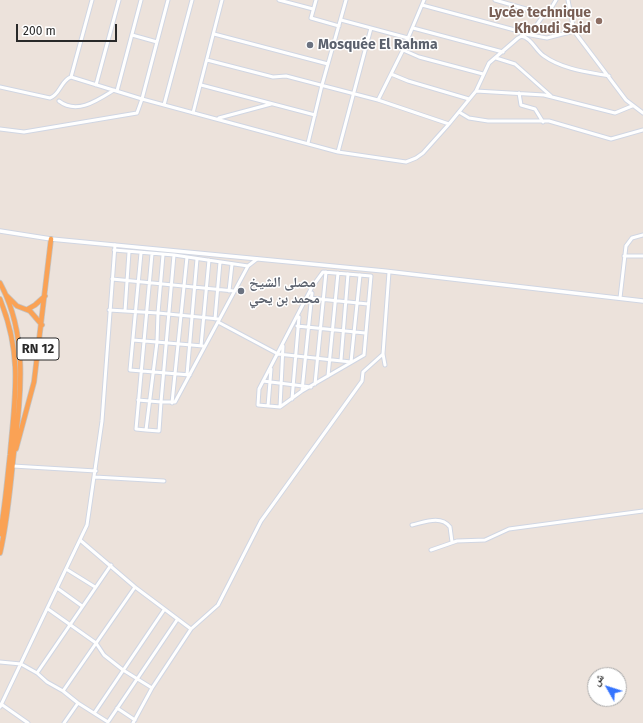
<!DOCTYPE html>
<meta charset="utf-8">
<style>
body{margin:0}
#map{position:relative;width:643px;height:723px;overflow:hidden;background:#ece2db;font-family:"Fira Sans","Noto Naskh Arabic",sans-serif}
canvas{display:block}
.north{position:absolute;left:587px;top:667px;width:40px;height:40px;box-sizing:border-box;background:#fff;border:1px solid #a9a9a9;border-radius:50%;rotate:309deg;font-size:11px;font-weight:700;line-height:16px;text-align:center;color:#292929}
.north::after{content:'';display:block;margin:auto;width:14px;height:18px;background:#3574ff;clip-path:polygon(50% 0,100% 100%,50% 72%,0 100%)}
.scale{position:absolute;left:16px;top:24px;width:101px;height:18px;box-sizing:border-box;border:2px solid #292929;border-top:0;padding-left:5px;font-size:12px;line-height:14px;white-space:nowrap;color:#292929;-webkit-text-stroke:3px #fff;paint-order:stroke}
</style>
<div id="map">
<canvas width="643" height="723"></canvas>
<div class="north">ش</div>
<div class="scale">200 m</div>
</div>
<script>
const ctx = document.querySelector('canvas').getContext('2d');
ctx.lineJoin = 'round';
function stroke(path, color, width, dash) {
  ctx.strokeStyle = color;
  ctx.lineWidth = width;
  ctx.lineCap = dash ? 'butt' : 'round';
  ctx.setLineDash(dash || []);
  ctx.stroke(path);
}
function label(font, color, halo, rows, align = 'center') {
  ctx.font = font + ' "Fira Sans","Noto Naskh Arabic",sans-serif';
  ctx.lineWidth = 3;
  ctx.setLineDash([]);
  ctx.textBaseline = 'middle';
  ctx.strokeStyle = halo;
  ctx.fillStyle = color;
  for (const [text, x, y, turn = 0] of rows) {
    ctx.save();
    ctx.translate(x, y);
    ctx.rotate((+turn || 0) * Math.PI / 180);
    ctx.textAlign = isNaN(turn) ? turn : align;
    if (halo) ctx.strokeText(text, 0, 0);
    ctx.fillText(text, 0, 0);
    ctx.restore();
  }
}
const minor = new Path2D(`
 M279,0L313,9
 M316,0L311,18L339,26
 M495,0L547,15
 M568,0L574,31L626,100L643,113
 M422,5L526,33
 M341,20L408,38
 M413,28L503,52
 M214,34L328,64
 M525,34L547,38L574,31
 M132,35L157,42
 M521,36C532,38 535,50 544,56C562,69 587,72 609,76
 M403,50L419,57L483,74
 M496,58L515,64L551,96
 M207,60L273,77L286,76L378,100L449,124
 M391,74L408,81L469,99
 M71,77L92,0
 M96,85L119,0
 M201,85L315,115
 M0,87L50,98C60,95 61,80 71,77L142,99L338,152L406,162L416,158L423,153L449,124L476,91L489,63L518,38L533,30L543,16L547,15L556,0
 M117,91L141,0
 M476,91L544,95L615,113L632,106
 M519,93L521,105L535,109L543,122
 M378,100L403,50L424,0
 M59,101C77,115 98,100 114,90
 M164,105L192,0
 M459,112L469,118L488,121H549L611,139L643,130
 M193,113L222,0
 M219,118L271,104
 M0,129L24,132L137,113L142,99L168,0
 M308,143L322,85L346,0
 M338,152L371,28
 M114,250L174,255L248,266
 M141,253L130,370L190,375
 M624,256H643
 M323,272L371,276L364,355L302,391L280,407L258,405L259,389L312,287Z
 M112,279L234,291
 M229,291L232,264
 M310,298L368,304
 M620,298L626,246L632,238L643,235
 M109,310L158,313L163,255
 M125,311L129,252
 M215,319L220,262
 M219,319L158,313L157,342L146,430L159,431L161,402H175L248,266L257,259
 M218,322L278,354L351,362L360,275
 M297,326L365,333
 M133,340L203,346
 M201,346L209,260
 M341,360L348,274
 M385,365L383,354L389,272
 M187,375L197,259
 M328,376L338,273
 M263,381L311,387
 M315,384L326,272
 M302,391L312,293
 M292,399L299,317
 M138,400L161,402L174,255
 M172,403L187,257
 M268,406L271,369
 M280,407L283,346
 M146,430L136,429L152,254
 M13,466L96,471
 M95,477L164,481
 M412,525C425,522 441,515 450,527L452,542
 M80,540L135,587L191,629L152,688L133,723
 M431,550L457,541L485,540L509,529L643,511
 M66,569L95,587
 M57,588L82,606
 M48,609L96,643L104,655L123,670L152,688
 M191,629L218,605L261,521L362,381L363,372L383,354
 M0,662L21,664L37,673L47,682L63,691L78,703L108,722L177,620
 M37,673L111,565
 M63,691L135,587
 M1,704L28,723
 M0,707L87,525L102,421L115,245
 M117,708L135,720
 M95,712L164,610
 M64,723L78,703`);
const tertiary = new Path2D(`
 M0,231L51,239L384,271L643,301`);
const trunk = new Path2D(`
 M0,283C30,338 20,401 13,460C10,491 7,523 0,553
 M6,295L17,306L30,311L42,325
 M0,299C23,356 15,396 10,455C7,481 5,508 0,534
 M28,309L35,305L45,296
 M16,449L34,382L51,239`);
stroke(minor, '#d0d6e3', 5);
stroke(tertiary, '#d0d6e3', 5.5);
stroke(trunk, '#c3c3c3', 6);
stroke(minor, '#fff', 3);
stroke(tertiary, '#fff', 3.5);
stroke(trunk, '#faa255', 4.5);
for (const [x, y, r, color] of [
 [599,21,4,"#8d6e63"],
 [310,45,4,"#6b7280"],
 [241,291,4,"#6b7280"]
]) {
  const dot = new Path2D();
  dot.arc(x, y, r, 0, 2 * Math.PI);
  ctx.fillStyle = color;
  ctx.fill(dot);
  stroke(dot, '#fff', 1.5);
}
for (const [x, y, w] of [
 [38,349,42]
]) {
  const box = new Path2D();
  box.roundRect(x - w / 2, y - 11, w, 22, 3);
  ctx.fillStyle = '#fff';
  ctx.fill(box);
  stroke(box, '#292929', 1);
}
label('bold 13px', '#292929', null, [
 ["RN 12",38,349]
]);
label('bold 14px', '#785e54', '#fff', [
 ["Lycée technique",591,13],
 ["Khoudi Said",591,29]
], 'right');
label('bold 14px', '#5b616d', '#fff', [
 ["Mosquée El Rahma",318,45],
 ["مصلى الشيخ",249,283],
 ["محمد بن يحي",249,299]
], 'left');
</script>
